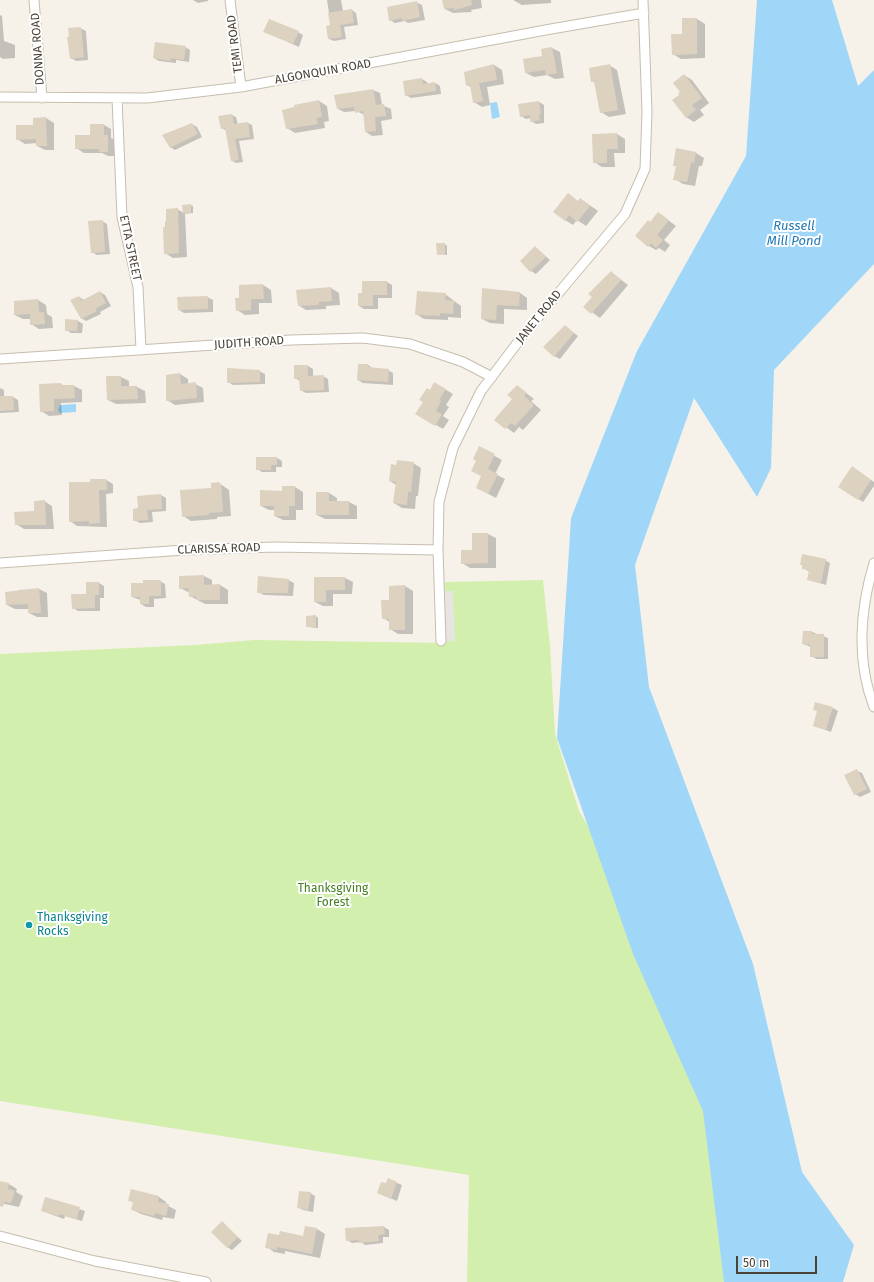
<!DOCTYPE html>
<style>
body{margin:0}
#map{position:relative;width:874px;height:1282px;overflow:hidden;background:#f6f2e9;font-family:"Fira Sans",sans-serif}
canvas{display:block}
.scale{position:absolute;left:736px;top:1256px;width:81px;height:18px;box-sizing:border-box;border:2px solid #4b4336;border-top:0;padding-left:5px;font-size:12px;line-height:14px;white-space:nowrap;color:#4b4336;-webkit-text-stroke:3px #fff;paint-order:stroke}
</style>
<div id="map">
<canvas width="874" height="1282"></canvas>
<div class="scale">50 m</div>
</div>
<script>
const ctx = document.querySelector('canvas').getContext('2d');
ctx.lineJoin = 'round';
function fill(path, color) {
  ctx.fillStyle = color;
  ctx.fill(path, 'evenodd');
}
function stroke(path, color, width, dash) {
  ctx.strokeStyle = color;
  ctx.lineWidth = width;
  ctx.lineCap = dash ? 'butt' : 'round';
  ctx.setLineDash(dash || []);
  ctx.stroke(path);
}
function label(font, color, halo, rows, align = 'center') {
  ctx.font = font + ' "Fira Sans",sans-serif';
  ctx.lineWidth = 4;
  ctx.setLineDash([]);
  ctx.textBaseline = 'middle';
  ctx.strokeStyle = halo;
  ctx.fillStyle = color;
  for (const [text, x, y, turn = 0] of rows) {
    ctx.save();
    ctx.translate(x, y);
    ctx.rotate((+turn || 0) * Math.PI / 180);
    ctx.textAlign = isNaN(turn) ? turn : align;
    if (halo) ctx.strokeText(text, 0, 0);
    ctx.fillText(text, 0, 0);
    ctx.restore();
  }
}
fill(new Path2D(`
 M543,580L550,646L555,734L579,811L594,836L698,1082L720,1172L731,1282H467L469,1175L0,1101V654L195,645L254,640L445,643V582Z`), '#d3efae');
fill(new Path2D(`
 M439,591H453L455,641H441Z`), '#e7e5e1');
fill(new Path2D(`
 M757,0H832L858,86L874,70V264L774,370L771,468L757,497L694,398L635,565L649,687L753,964L802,1172L854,1245L843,1282H724L703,1111L633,954L557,738L571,518L637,351L746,156Z
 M497,102L500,117L492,119L490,103Z
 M76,404V412L60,413L58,410L60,405Z`), '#a0d7f9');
fill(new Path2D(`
 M193,0H208V1L198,3Z
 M327,0H341L343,11L352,10L356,13L358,25L344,27L346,39L334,41L329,39L331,26Z
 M443,0H481L482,8L471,10L472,12L453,13L445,9Z
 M513,0H551V3L522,5Z
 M416,2L422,5L425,20L408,23L405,21L395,23L390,20Z
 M0,15L2,16L4,41L15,45V58L3,59L0,57Z
 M697,19L705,24V58L681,59L673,54Z
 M80,28L86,31L88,60L76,61L71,58Z
 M298,32L303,35L299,47L270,34Z
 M185,47L190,50L189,62L176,60V63L159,61L154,58Z
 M552,48L560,52L564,78L555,79L547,75L534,77L526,73Z
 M494,65L502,70L504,84L487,87L490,105L482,107L474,102L471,87L467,85L476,69Z
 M609,65L617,70L626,114L609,117L601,112L595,83L592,81Z
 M684,75L692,80L709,103L700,110L704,115L694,122L686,117L681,95Z
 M422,79L427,82V84L435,83L440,86L441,94L411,98L406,95Z
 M373,90L380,93L382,105L391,109L392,119L381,121L383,135L372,136L366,132L365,115L356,111L344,112L338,109L336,96Z
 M319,101L327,106L329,121L324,122L325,128L295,133L287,128L296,108Z
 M539,102L544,105V123L536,124L531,121V118L526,119L521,116Z
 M232,115L236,117L238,125L248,123L252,125L254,139L239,141L243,162L236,163L232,161L227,131L222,128Z
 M46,118L54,123V150H45L37,146V143L25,144L17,139Z
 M192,124L197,127L202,137L175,150L170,147Z
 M104,125L111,129V138L116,140V156H108L102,153H84L76,148Z
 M617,134L625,139V153H614L615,167H602L594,162Z
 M677,150L696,153L704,158L702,166H699L695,186L683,184L675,179L677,167L674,165Z
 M568,195L579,202L581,199L598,211L586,226L577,220L573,225L565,220Z
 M190,205L193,206V213L185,214L187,257L173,258L165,253L166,228L177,209L184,213Z
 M659,213L676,226L664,240L670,245L665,252L659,248L656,250L649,246L651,223Z
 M102,221L107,224L110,254L97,255L92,252Z
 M445,244L447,246V255L438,254Z
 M535,247L550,260L536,274L531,271Z
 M611,272L628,285L600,318L585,307Z
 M387,282L392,285V298H378V309H364L359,306Z
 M263,285L271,290L272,303H259V314L245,315L237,310L240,299V286Z
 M331,288L339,293L340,305L326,306V309L306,310L298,305V291Z
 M483,289L520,293L527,298V310L504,309V324L490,323L482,319Z
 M100,292L105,295L111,306L100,312L101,314L86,321L81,318L79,297L84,300Z
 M445,294L461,306V318L448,317V320L424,319L416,314Z
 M207,297L213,300V312L184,313L179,310Z
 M38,300L46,305L47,314L52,317L53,328L39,329L31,324V319H23L15,315V302Z
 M78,321L83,324L82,333H71L66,330Z
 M565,326L578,336L560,359L554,356Z
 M368,365L374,369L388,370L393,373V385L363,383L358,380Z
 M308,366L313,369V377L323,376L328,379L329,392L306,393L300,390V381L295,378Z
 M259,371L265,374V384L233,385L228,382Z
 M180,374L188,379V384H195L203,388L204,402L175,405L167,400Z
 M121,377L129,381V387H137L145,391L146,403L116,404L108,400Z
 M435,383L453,394L446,405L449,407L443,416L449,420L443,429L417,414Z
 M61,384L64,386H74L82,390V402L61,403L62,415L49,416L41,411Z
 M517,386L534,399L531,401L541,410L523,430L519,427L514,433L496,420L513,399Z
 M0,388L4,390V396L13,397L18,400L19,412L0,413Z
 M480,448L502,460L495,474L505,479L496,498L477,488L483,476L478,461Z
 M277,458L282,461V467H276V472H262L257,469Z
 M413,463L421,468L418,496H416L415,509L402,508L394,503L396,485L390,481L397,466Z
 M857,470L874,482V486L863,502L858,499Z
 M106,480L113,484V493L106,494L107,527L77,526L70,521L91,483Z
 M219,483L229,490L231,516L217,517V519L191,521L183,516Z
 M295,487L303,492V510H296V520H283L275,516V510H269L261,506L283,492Z
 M329,493L337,498V502H349L357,506V519H325L317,515Z
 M161,495L166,498V511L152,512L153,522L140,523L134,520L139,509Z
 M44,501L52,506L54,529H24L16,524L35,512Z
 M488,534L496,538V568H470L462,563Z
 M825,560L830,563L826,585L809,580L810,572L803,568Z
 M204,576L212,580V586L220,585L228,590V604H205L190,596V593L180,588Z
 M315,578H345L353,582L352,594H333V606H323L315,602Z
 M288,580L294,583L293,596L264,595L258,592Z
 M160,581L165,584L166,598L154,599V607H146L141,604V600L132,597L144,584Z
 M99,583L104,586V598H100V611H78L73,608Z
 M405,586L413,591V634H398L390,629V622L383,618L390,601V587Z
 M39,589L47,593L48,617H37L29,613V609H15L7,605L19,592V590Z
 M316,616L318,618V628L307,627Z
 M812,632L828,638V659H817L811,656V647L803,644Z
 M833,708L838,711L831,732L814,726Z
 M857,771L862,773L871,792L860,797L855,794Z
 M388,1179L402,1185L397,1201L378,1193L386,1185Z
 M0,1182L9,1184L17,1189L16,1192L23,1196L19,1207L0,1203Z
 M310,1193L315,1196L313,1212L303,1210L298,1207Z
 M159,1197L166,1202V1205L176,1210L174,1219L163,1217L162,1220L141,1214L133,1210L134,1203L130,1200Z
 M46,1198L85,1211L82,1221L65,1216L64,1219L42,1211Z
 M222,1222L242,1241L232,1250L227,1247Z
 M384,1227L389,1230V1237H383V1243L365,1245L361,1242L352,1243L347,1240Z
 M317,1229L325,1234L320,1258L285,1251V1254L274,1252L267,1247L304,1237Z`), '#0003');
fill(new Path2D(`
 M442,0H471L472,5L454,10L453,8L444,9Z
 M417,1L420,17L402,21V18L389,21L387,7Z
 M352,9L354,23L340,25L342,37L328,39L326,26L330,25L328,13Z
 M682,18H697V54L672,55L671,34H682Z
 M269,19L299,31L293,44L263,32Z
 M81,27L84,57L70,59L67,37H69L68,28Z
 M155,42L186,46L184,60L171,58V61L153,58Z
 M552,47L557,73L546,75L545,70L525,73L523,59L542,56L541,49Z
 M494,64L497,80L479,83L483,101L473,103L470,85L466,86L464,72Z
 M610,64L618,110L600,113L594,82H591L589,68Z
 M684,74L702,98L692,105L696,110L686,118L672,100L679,95L678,93L680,92L673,83Z
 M422,78L423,84L435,82L436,91L405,96L403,81Z
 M373,89L376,105L384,104L386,116L375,117L376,131L365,132L363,111L355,113L354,107L337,109L334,95Z
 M319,100L322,117L316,118L318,124L286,129L282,110L294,107V105Z
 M539,101L541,114H539L540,120L530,122V115L520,117L518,104Z
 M232,114L234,124L248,122L250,137L235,139L239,160L231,161L225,128L221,129L218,116Z
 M46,117L47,146H36V139L16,140V125H33V118Z
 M192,123L198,134L170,148L162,135Z
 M90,124H104V135H108V152H99V149H75V135H90Z
 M617,133L618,149H607V163H593L592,134Z
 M676,148L696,152L694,163L691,162L687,182L673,180L676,166H673Z
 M568,193L578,201L580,198L590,206L577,222L569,215L565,221L553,212Z
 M191,204V213L183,214L182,205Z
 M178,208L179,253L164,254L163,227H165V221H166V209Z
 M658,212L669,220L657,235L663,240L656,248L651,243L648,247L635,236L648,220L650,222Z
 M103,220L105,252L91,253L88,221Z
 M436,243H445V254L437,255Z
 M535,246L546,257L530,272L520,261Z
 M611,271L621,280L591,314L583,307L592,297L588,294Z
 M362,281H387V295H373V306H358V293H362Z
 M263,284L264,299H251V310L236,311L235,298H239V285Z
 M331,287L332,301L319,302V305L298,306L296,290Z
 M482,288L520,292L519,306L497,305L496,320L481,319Z
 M100,291L106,303L95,309L97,311L81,319L70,300L79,296L81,301Z
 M417,291L446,293L445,300L454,301L453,314L440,313V316L415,315Z
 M208,296V309L178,310L177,297Z
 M38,299L39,312H44L45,324L30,325V314L14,315V301Z
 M65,319L78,320L77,331H65Z
 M565,325L574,333L554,357L543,347Z
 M358,364H368V367L389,369L388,382L357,380Z
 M294,365H308V376L324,375V390L300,391L299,378L294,379Z
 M227,368L260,370V382L227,383Z
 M180,373L181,384L196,382L197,398L166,401V375Z
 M106,376H121V386H137L138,399L107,400Z
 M434,382L446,389L439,400L441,401L436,411L442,414L435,426L415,414L423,402L419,400L427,388L430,390Z
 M61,383V385H74L75,398L54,399V411L40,412L39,384Z
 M517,385L527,393L524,396L534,405L515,426L511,423L505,429L494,420L512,399L507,395Z
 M0,396H13L14,410L0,411Z
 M479,446L495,454L488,469L498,474L488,494L476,488L481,476L471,471L476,461L473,459Z
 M256,457H277V465H271V470H256Z
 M397,460L414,462L411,492H408L407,505L393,503L396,482L389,481L391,464L396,465Z
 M852,466L871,480L858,500L838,487Z
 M90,479H106L107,490H99L100,523L89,524V521L69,522V482H90Z
 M219,482L221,484L223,512L209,513V515L182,517L180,490L211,488V483Z
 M282,486H295V506H289V516H274V506H260V490L282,491Z
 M316,492H329V501H349V515H316Z
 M161,494L162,509L147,510L148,520L133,521V509L138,508L137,496Z
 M45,500L46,525H15L14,512L34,511V501Z
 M472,533H488V563L461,564V550H472Z
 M802,554L826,559L821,583L807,580L809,570L802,569V565H800Z
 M204,575V585L220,584V600H196V596L189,597L188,588L179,589V576Z
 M258,576L289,579L288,593H257Z
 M314,577H345V590H326V602H314Z
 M143,580H161V596H149V604H140V597H131V583H143Z
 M86,582H99V595H95V608L72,609L71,594H86Z
 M405,585V630H389V619H382L381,600H389V586Z
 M39,588L41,613H28V604L6,605L5,592Z
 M316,615V627H306V616Z
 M803,631H812V634H824V657H810V645L802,644Z
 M815,702L833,707L826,730L813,726L817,711L813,710Z
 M857,769L867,789L854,795L844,775Z
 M388,1178L397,1182L391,1199L377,1193L381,1182L386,1183Z
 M0,1181L9,1183L8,1189L15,1191L11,1203L4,1202L3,1207L0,1206Z
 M131,1189L159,1196L158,1202L169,1204L166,1216L155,1213L154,1216L131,1210L133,1202L128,1201Z
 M299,1191L311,1192L308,1210L297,1208Z
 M45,1197L80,1207L77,1219L59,1214V1216L41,1211Z
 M222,1221L238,1237L227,1248L211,1232Z
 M305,1226L317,1228L312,1254L277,1247V1250L265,1248L268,1233L279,1235L280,1231L303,1236Z
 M384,1226L385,1234L378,1235L379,1241L359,1243V1240L346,1241L345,1228Z`), '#ddd1c0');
const street = new Path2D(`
 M34,0L42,98
 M230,0L241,87
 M0,97L147,98L241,87L551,29L644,13
 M117,98L122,217L138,287L141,350
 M0,359L291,340L363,338L410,344L463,362L492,377
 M0,563L184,550L276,547L438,550
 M874,563C860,609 856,661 874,707
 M441,641L438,550L439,502L453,448L481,391L524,334L625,214L645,169L647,112L643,0
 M0,1236L95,1261L206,1282`);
stroke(street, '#c6bdad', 11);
stroke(street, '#fff', 9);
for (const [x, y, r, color] of [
 [29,925,4,"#0f9aa8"]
]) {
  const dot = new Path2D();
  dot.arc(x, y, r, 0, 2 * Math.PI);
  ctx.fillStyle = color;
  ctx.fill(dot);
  stroke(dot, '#fff', 1.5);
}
label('12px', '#4b4336', '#fff', [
 ["TEMI ROAD",235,44,-97],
 ["DONNA ROAD",38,49,-94],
 ["ALGONQUIN ROAD",323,72,-10],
 ["ETTA STREET",130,248,78],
 ["JANET ROAD",539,317,-51],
 ["JUDITH ROAD",249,343,-4],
 ["CLARISSA ROAD",219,549,-2]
]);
label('12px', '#468020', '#fff', [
 ["Thanksgiving",333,889],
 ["Forest",333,903]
]);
label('12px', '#0d838f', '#fff', [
 ["Thanksgiving",37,918],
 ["Rocks",37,932]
], 'left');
label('italic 13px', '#1f78b4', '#fff', [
 ["Russell",794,226],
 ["Mill Pond",794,241]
]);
</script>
